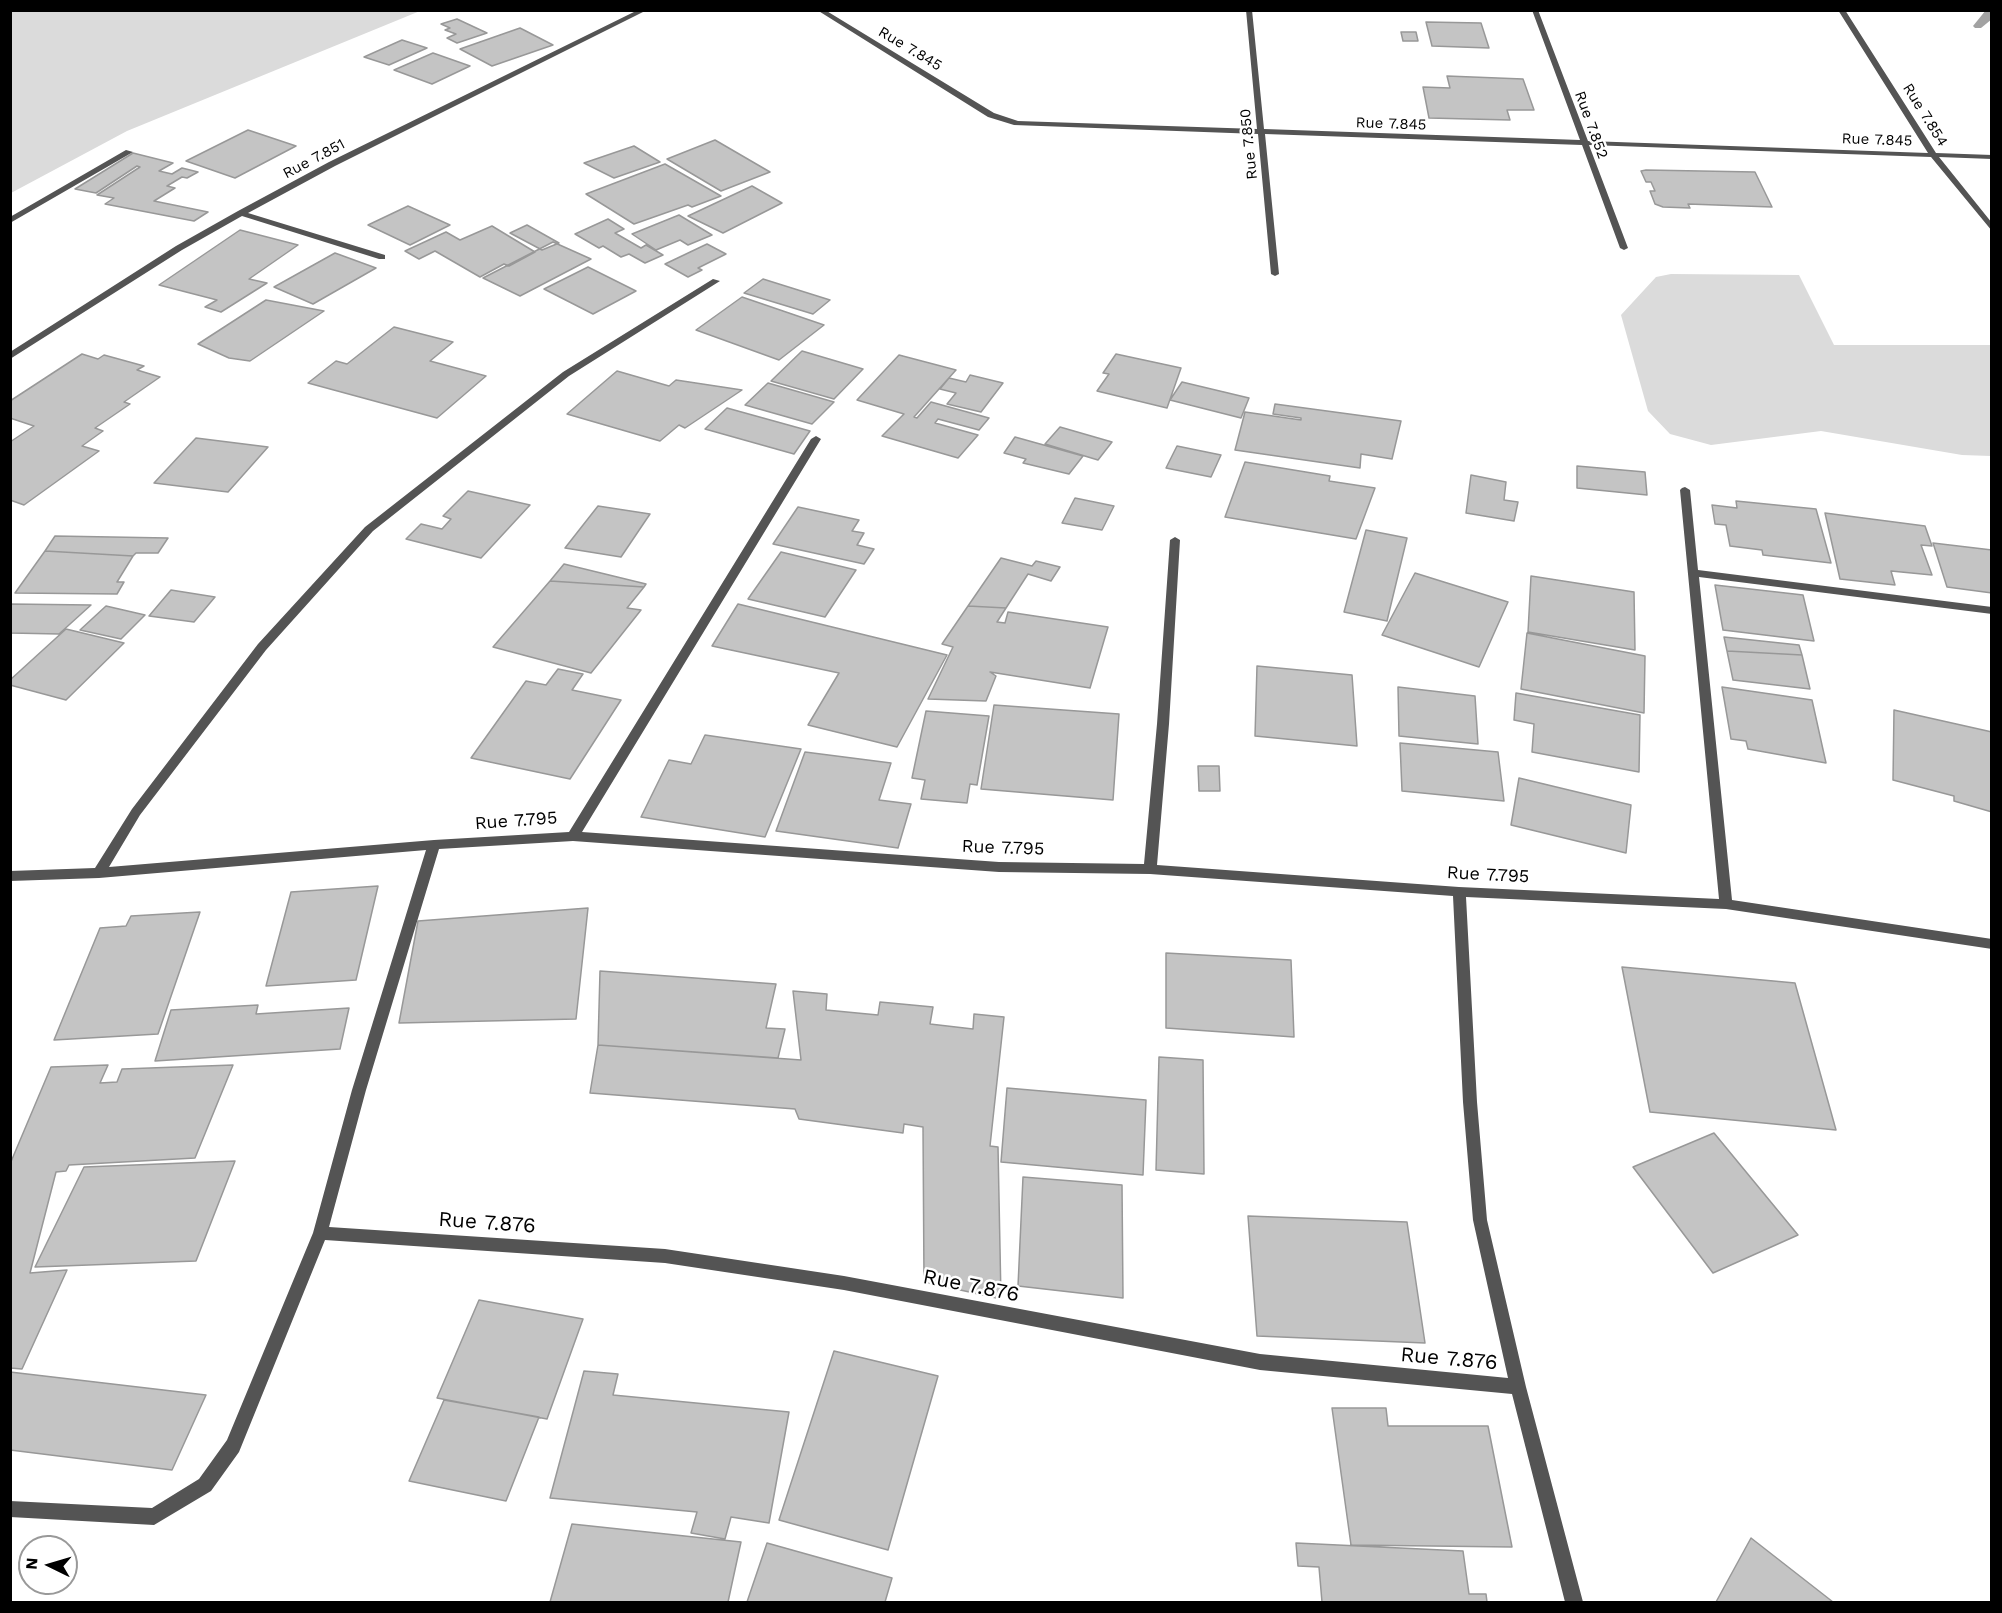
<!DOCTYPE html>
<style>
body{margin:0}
#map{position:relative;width:2002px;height:1613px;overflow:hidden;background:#fff;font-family:"Work Sans",sans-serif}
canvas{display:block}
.frame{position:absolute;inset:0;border:12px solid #000;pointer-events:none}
.north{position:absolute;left:18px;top:1535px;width:60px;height:60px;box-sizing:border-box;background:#fff;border:2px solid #999;border-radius:50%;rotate:275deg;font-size:16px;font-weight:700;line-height:24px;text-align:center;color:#000}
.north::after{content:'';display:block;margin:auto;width:21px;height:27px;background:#000;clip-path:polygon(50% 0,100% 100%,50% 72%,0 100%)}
</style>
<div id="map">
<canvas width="2002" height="1613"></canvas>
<div class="frame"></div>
<div class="north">N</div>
</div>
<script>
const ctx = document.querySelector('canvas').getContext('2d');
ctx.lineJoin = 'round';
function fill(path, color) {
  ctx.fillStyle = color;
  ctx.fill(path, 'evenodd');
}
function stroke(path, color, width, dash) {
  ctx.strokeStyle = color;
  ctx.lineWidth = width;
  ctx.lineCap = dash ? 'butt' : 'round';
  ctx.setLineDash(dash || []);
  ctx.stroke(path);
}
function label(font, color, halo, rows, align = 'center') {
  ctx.font = font + ' "Work Sans",sans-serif';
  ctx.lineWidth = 5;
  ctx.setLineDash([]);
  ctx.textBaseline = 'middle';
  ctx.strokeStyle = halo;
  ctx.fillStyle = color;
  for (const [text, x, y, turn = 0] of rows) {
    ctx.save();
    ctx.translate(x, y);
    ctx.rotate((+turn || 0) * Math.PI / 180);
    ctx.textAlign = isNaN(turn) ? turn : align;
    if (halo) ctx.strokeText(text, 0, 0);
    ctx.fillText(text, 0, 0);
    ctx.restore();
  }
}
fill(new Path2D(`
 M11,10H420V11L127,131L11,193Z
 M1671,274L1799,275L1834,345H1991V456L1962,455L1821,431L1711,445L1670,434L1648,411L1621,315L1656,277Z`), '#dbdbdb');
fill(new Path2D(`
 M1986,10H1992V19L1981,28H1975L1973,26Z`), '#a2a2a2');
const building = new Path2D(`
 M457,19L487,33L457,43L447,38L456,34L445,30L450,28L441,24Z
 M1426,22L1481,23L1489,48L1432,46Z
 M520,28L553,45L492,66L460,49Z
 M1401,32H1416L1418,41H1403Z
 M402,40L427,48L389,65L364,57Z
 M433,53L470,66L432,84L394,70Z
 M1447,76L1523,79L1534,110H1507L1510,120L1429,118L1423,87L1450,88Z
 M248,130L296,146L235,178L186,161Z
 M715,140L770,172L721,191L667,159Z
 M634,146L660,162L614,178L584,163Z
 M133,153L173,163L159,171L172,174L182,168L198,172L187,178L182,177L167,186L175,188L154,201L208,212L194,221L105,204L114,198L97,195L140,167L137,166L96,193L75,189Z
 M665,164L721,196L692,207L688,205L634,224L586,194Z
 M1646,170L1755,172L1772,207L1688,204L1690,208L1663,207L1655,204L1650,191H1655L1651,182H1646L1641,171Z
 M752,186L782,203L723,233L688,216Z
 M408,206L450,225L410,245L368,225Z
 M679,215L712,235L688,245L680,240L656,250L632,234Z
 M608,219L624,229L615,233L641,248L646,245L663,255L645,263L629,254L621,257L603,246L599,248L575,234Z
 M527,225L559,243L542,250L510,233Z
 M492,226L535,252L509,266L504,264L480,277L435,251L419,259L405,251L446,232L460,240Z
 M240,230L298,245L249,279L267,283L221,312L205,307L217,300L159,285Z
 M553,242L591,259L520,296L483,278Z
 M707,244L726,254L698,268L702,270L688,277L665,264Z
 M335,253L376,268L313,304L274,287Z
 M588,267L636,291L593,314L544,289Z
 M763,279L830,300L813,314L744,293Z
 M742,297L824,325L779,360L696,330Z
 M266,300L324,311L250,361L229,358L198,344Z
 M394,327L453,342L430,361L486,376L437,418L308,383L336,361L347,364Z
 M802,351L863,369L834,399L771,381Z
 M82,354L98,359L104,355L144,366L137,370L160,377L124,402L130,404L95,428L103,431L82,446L99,451L24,505L10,500V442L34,426L10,418V401Z
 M1116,354L1181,368L1167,408L1097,391L1109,374L1103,373Z
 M899,355L956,370L914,417L917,418L931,402L989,418L979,430L938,419L935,423L978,435L958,458L882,436L904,414L857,400Z
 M617,371L669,386L676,380L742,390L685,428L679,425L660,441L567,414Z
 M970,375L1003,383L981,412L947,404L956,393L940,389L949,378L966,382Z
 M1182,382L1249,398L1241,418L1170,400Z
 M768,383L834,402L812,424L745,405Z
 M1275,404L1401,421L1392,459L1361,454L1360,468L1235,450L1245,412L1301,420V418L1273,414Z
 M727,408L810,431L794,454L705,429Z
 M1060,427L1112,442L1098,460L1045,444Z
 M1015,437L1083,456L1069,474L1023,463L1026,459L1004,453Z
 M196,438L268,447L228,492L154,483Z
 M1177,446L1221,455L1211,477L1166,468Z
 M1245,462L1330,476L1329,481L1375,488L1356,539L1225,517Z
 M1577,466L1645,472L1647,495L1577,488Z
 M1471,475L1506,482L1504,500L1518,502L1514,521L1466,513Z
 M468,491L530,505L481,558L406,539L421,524L442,529L451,519L443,516Z
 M1075,498L1114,506L1102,530L1062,523Z
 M1736,501L1816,509L1831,563L1763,555L1762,550L1730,546L1726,525L1715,524L1712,505L1737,508Z
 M598,506L650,514L621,557L565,548Z
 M798,507L859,520L852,531L864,533L857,545L874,549L864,564L773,544Z
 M1825,513L1925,526L1932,546L1921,545L1932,575L1891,571L1895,585L1840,579Z
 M1366,530L1407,538L1387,621L1344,612Z
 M55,536L168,538L158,553H136L133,556L45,551Z
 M1933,543L1992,550V593L1947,587Z
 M45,551L133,556L117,582H124L117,594L15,593Z
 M781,552L856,570L825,617L748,599Z
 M1001,558L1032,566L1036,561L1060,567L1051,581L1028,574L1006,608L968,606Z
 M564,564L646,584L644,587L550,581Z
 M1415,573L1508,602L1479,667L1382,635Z
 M1531,576L1634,592L1635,650L1528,632Z
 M550,581L644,587L627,608L641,610L591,673L493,647Z
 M1715,585L1803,595L1814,641L1723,630Z
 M171,590L215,597L194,622L149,616Z
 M10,604L91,605L59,634L10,633Z
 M738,604L947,655L897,747L808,725L839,673L712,646Z
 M106,606L145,615L121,639L80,630Z
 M968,606L1006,608L997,622L1005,623L1008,612L1108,627L1090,688L990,672L996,676L986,701L928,699L953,647L942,644Z
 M66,629L124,643L66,700L10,685V680Z
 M1527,633L1645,656L1644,713L1521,689Z
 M1724,637L1799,645L1802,655L1727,651Z
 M1727,651L1802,655L1810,689L1733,680Z
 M1257,666L1352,675L1357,746L1255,736Z
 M558,669L583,674L572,690L621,700L570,779L471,758L526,681L546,685Z
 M1398,687L1475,696L1478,744L1399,736Z
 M1722,687L1812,700L1826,763L1748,749L1746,741L1731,739Z
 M1516,693L1640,715L1639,772L1532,752L1534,724L1514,720Z
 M994,705L1119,714L1113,800L981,789Z
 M1894,710L1992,732V812L1954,801V796L1893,780Z
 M926,711L989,716L977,785L970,784L967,803L921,799L925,780L912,778Z
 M705,735L801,749L765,837L641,817L669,760L691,764Z
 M1400,743L1498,752L1504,801L1402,791Z
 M805,752L891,763L879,800L911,804L898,848L776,831Z
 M1198,766H1219L1220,791H1199Z
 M1519,778L1631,805L1626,853L1511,825Z
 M378,886L356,980L266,986L291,892Z
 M588,908L576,1019L399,1023L418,921Z
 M200,912L158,1034L54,1040L100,928L126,926L131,916Z
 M1166,953L1291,960L1294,1037L1166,1028Z
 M1622,967L1795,983L1836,1130L1650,1112Z
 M600,971L776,984L766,1028L785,1029L778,1058L598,1045Z
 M793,991L827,994L826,1010L878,1015L880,1002L933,1007L930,1024L973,1029L974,1014L1004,1017L990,1146L998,1147L1001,1299L924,1282L923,1127L904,1124L903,1133L799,1119L795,1109L590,1093L598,1045L801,1060Z
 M258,1005L256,1014L349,1008L340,1049L155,1061L171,1010Z
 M1159,1057L1203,1060L1204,1174L1156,1170Z
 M108,1065L100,1083L117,1082L122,1069L233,1065L195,1158L69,1165L66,1171L56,1172L30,1273L67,1270L22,1369L10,1368V1164L51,1067Z
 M1007,1088L1146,1100L1143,1175L1001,1162Z
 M1714,1133L1798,1235L1713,1273L1633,1167Z
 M235,1161L196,1261L35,1267L84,1167Z
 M1023,1177L1122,1185L1123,1298L1018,1286Z
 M1248,1216L1407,1222L1425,1343L1257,1336Z
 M479,1300L583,1319L547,1419L437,1398Z
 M834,1351L938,1376L888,1550L779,1520Z
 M584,1371L618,1374L613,1395L789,1412L769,1523L731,1517L725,1539L691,1533L697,1512L550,1498Z
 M10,1372L206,1395L172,1470L10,1450Z
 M444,1400L539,1417L506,1501L409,1481Z
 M1332,1408H1386L1388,1426H1488L1512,1547L1351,1545Z
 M572,1524L741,1542L728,1602H550Z
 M1751,1538L1833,1602H1716Z
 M767,1543L892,1578L885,1602H747Z
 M1296,1543L1463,1551L1469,1594H1486L1487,1602H1322L1319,1567L1298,1566Z`);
fill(building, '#c4c4c4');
stroke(building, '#989898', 1.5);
fill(new Path2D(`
 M638,10H647L335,166L248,213L385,255V259H379L242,216L182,250L10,359V352L176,246L238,211L329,162Z
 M817,10H825L994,113L1018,121L1257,129L1246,10H1252L1264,129L1580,140L1532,10H1538L1588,141L1928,153L1838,10H1845L1936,153L1992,155V159L1939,157L1992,223V231L1931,157L1589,145L1628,248L1624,250L1620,248L1582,145L1265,134L1279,274L1275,276L1271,274L1258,134L1014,125L988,117Z
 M126,150L133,152L10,223V217Z
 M713,279L720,281L569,376L373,531L266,650L140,815L109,867L434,840L569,832L811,439L816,436L821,439L582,832L999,862L1144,864L1157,724L1170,540L1175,537L1180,540L1169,724L1157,865L1459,887L1719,899L1680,490L1682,488L1685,487L1690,490L1698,570L1992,607V614L1699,577L1732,900L1992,939V949L1726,909L1466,897L1477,1102L1487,1220L1526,1387L1583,1602H1565L1512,1394L1260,1370L844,1290L665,1263L325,1240L239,1452L211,1491L154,1525L10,1517V1501L152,1508L199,1479L227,1440L313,1233L352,1090L426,850L99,878L10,881V871L95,868L132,809L258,644L365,527L563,372ZM573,841L999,872L1150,874L1453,896L1463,1102L1473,1220L1508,1378L1260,1354L844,1276L665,1249L329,1227L366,1090L439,849Z`), '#545454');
label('15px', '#000', '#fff', [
 ["Rue 7.845",910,49,31],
 ["Rue 7.854",1925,115,58],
 ["Rue 7.845",1391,124,2],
 ["Rue 7.852",1591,125,70],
 ["Rue 7.845",1877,140,2],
 ["Rue 7.850",1249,144,-96],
 ["Rue 7.851",314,159,-28]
]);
label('18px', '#000', '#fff', [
 ["Rue 7.795",516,821,-4],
 ["Rue 7.795",1003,848,2],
 ["Rue 7.795",1488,875,3]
]);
label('21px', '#000', '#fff', [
 ["Rue 7.876",487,1223,4],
 ["Rue 7.876",971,1286,11],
 ["Rue 7.876",1449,1359,5]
]);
</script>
